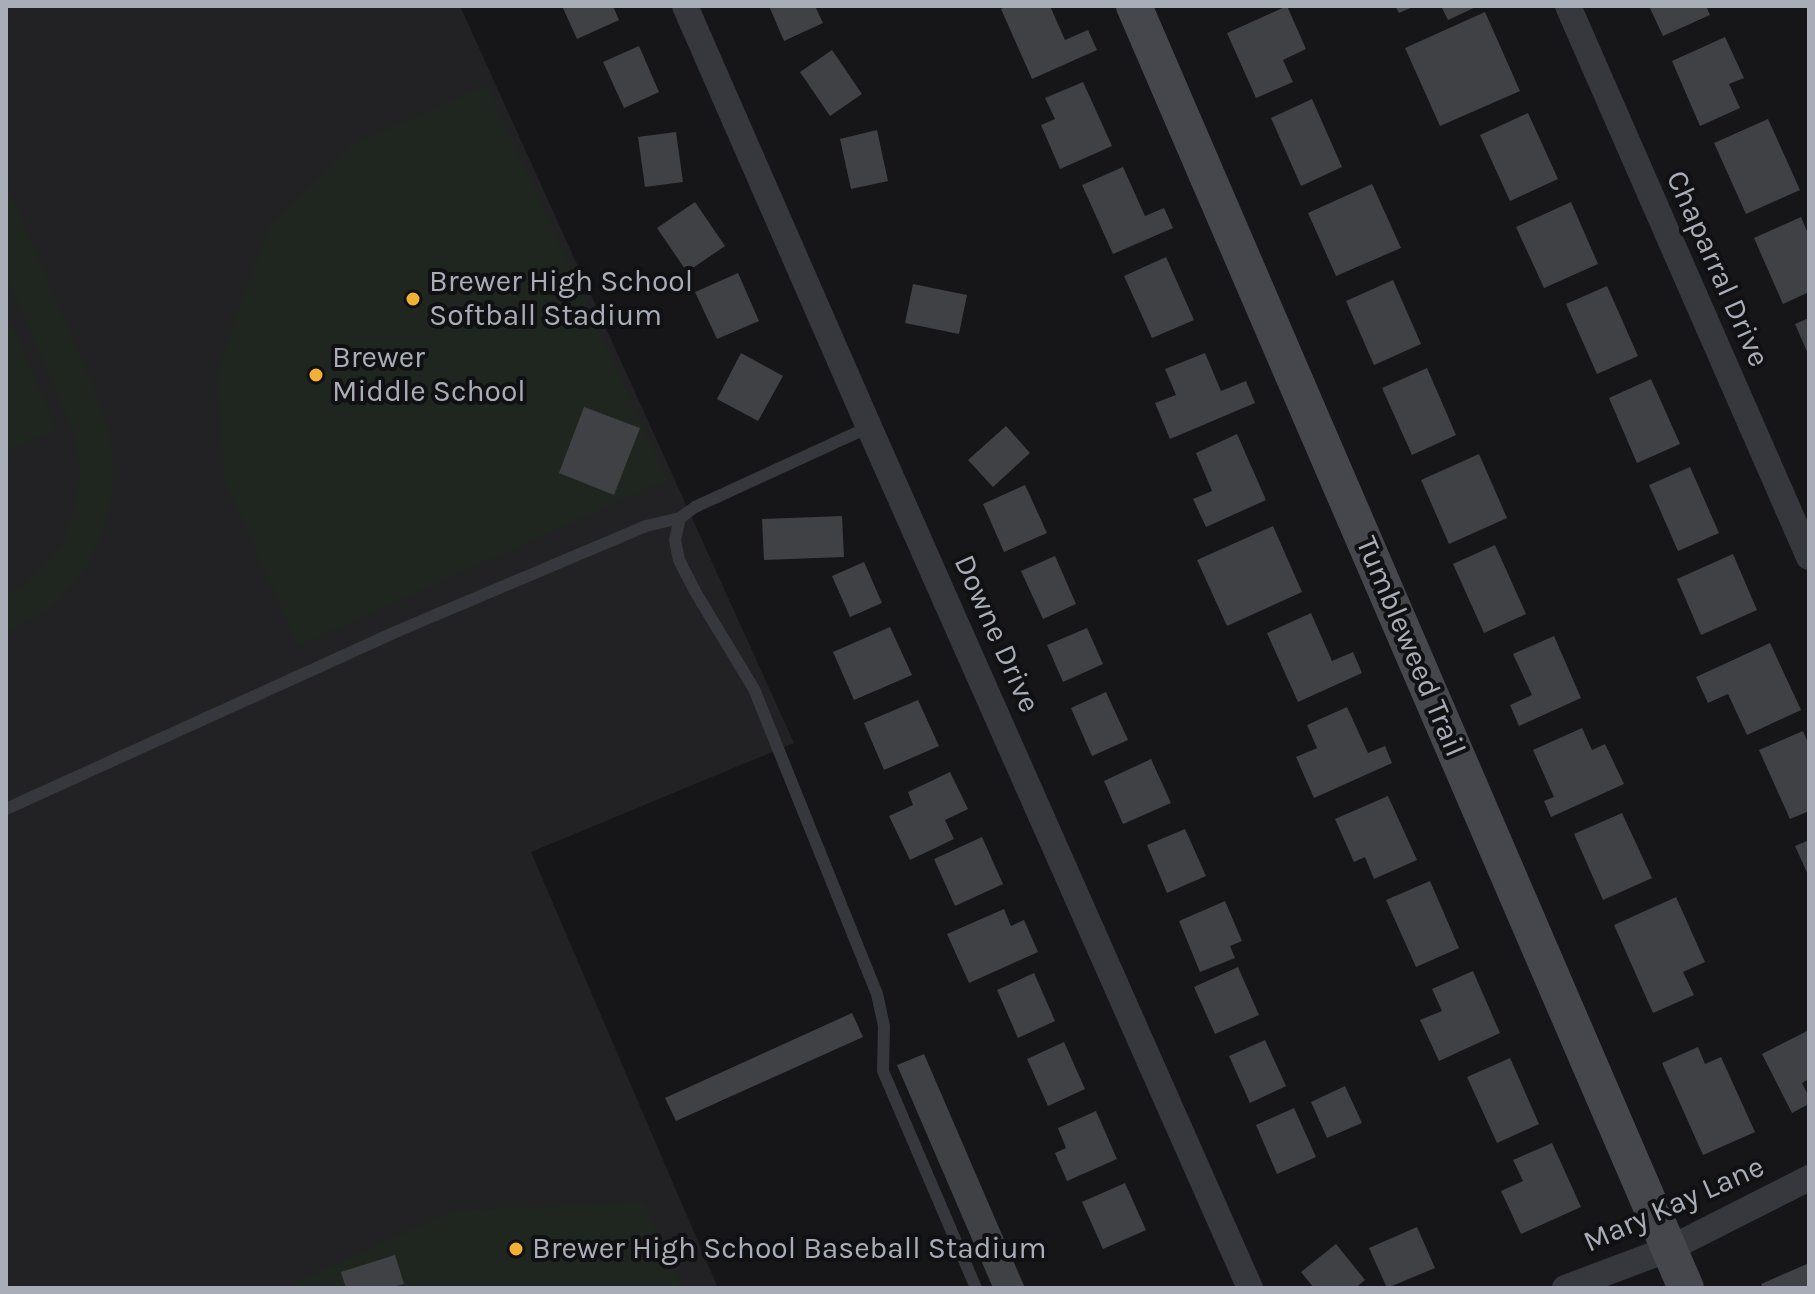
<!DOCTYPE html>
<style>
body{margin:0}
#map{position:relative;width:1815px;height:1294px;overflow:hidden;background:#161618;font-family:Karla,sans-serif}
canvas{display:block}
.frame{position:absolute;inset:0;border:8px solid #a8adb8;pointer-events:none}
</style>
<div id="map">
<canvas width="1815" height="1294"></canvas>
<div class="frame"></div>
</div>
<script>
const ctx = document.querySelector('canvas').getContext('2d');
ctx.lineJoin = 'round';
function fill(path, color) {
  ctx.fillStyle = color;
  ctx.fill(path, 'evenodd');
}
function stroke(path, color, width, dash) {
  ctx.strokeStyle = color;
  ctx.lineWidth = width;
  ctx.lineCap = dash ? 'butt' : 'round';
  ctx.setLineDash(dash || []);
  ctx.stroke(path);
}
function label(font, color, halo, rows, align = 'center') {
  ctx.font = font + ' Karla,sans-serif';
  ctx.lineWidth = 8;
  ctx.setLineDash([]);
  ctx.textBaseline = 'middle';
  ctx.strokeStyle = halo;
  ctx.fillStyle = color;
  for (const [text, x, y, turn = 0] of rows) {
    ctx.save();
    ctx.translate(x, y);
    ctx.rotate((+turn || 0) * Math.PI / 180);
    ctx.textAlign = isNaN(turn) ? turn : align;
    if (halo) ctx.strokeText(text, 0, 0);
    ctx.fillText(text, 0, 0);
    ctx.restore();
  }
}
fill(new Path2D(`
 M6,6H460L794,743L531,852L718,1288H6Z`), '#222225');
fill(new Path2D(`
 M487,85L667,480L298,646L224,479L217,371L268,228L354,144Z
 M6,182L93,386L110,432L114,477L108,519L88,565L54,605L6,635V596L31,580L62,545L75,508L80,474L76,439L6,275Z
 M6,310L57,430L6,451Z
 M644,1202L681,1288H284L452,1211Z`), '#1e261f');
fill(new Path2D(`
 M562,6H613L619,20L577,39Z
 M769,6H815L823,23L784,41Z
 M1007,6H1050L1065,40L1088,30L1097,50L1032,79L1001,9Z
 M1287,6L1306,49L1283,60L1293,82L1256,98L1227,33Z
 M1395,6H1415L1399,13Z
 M1441,6H1478L1448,20Z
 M1649,6H1706L1710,15L1663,36Z
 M1485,12L1520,91L1440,126L1405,48Z
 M1725,37L1744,78L1729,84L1740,108L1700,126L1672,61Z
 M639,46L659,92L624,108L603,62Z
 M832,50L862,94L830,116L800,72Z
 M1083,82L1112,146L1060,169L1041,125L1055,119L1045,98Z
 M1312,99L1342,167L1301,186L1271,118Z
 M1528,113L1558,179L1510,201L1480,135Z
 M1768,119L1800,190L1746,214L1714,143Z
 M877,130L888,181L851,189L840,139Z
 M676,132L683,182L645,187L638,137Z
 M1123,167L1145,216L1164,208L1173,228L1113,254L1082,185Z
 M1372,184L1401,248L1336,276L1308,213Z
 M695,202L725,246L687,272L657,228Z
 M1571,202L1598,264L1544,288L1516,227Z
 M1801,217L1809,236V292L1783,304L1754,238Z
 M1166,257L1194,320L1152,338L1124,276Z
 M738,273L759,321L717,339L695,292Z
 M1393,280L1421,344L1374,365L1346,301Z
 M913,284L967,295L959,334L905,323Z
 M1607,286L1638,356L1597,374L1566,304Z
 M1809,318V356L1795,324Z
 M741,353L783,376L758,421L717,399Z
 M1205,353L1221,391L1246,381L1255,403L1170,439L1155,403L1176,395L1165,369Z
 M1427,368L1456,435L1412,455L1382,388Z
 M1651,379L1680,444L1637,463L1609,398Z
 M584,407L640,428L614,495L559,473Z
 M1006,426L1030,453L993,487L968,460Z
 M1237,434L1266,500L1206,527L1193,499L1212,491L1196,453Z
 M1479,454L1507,518L1449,544L1421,480Z
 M1690,467L1719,533L1678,551L1649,485Z
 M1025,485L1047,533L1004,552L983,504Z
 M842,516L844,557L764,560L762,519Z
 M1273,526L1302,592L1227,626L1197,560Z
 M1495,545L1526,614L1484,633L1453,564Z
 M1733,554L1757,610L1701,635L1677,579Z
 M1055,556L1076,604L1043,619L1021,571Z
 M864,562L882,603L850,617L832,576Z
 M1311,613L1332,661L1353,652L1362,673L1298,702L1267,633Z
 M890,627L912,675L854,700L833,652Z
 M1087,628L1103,664L1063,682L1047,645Z
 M1554,636L1581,698L1519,726L1510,705L1532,695L1513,654Z
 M1770,643L1801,710L1747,735L1728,694L1708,703L1696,677Z
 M1106,692L1128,740L1092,756L1071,708Z
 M918,700L939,746L884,770L864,723Z
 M1347,707L1368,753L1385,746L1392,763L1314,798L1296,757L1317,748L1307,725Z
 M1582,728L1592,750L1605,744L1624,784L1551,817L1544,801L1554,797L1533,750Z
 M1803,731L1809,745V811L1790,819L1759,750Z
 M1151,759L1171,803L1123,824L1104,781Z
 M950,772L968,809L945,820L954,839L910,860L889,816L913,805L908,792Z
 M1388,796L1417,860L1374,879L1365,857L1354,862L1335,819Z
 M1622,813L1652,878L1603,900L1574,834Z
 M1185,829L1206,876L1167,893L1147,845Z
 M982,837L1003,884L955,906L934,859Z
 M1809,840V877L1795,846Z
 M1430,881L1459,948L1416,967L1386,900Z
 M1676,897L1705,962L1683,972L1694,995L1653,1013L1614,925Z
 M1225,901L1242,941L1230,946L1235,958L1200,972L1179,921Z
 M1004,909L1011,926L1024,920L1038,952L969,983L947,934Z
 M1238,967L1259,1015L1215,1034L1194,987Z
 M1473,971L1500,1033L1439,1061L1420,1020L1442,1011L1432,989Z
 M1034,973L1055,1021L1018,1038L997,990Z
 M852,1013L863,1037L676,1121L665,1098Z
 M1809,1030V1079L1802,1083L1809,1097V1104L1792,1113L1762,1054Z
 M1265,1040L1286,1086L1250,1103L1229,1056Z
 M1064,1042L1085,1089L1048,1106L1027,1059Z
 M1698,1047L1705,1064L1721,1057L1755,1132L1703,1155L1662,1063Z
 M924,1054L1025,1288H993L897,1065Z
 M1510,1058L1539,1124L1497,1143L1467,1077Z
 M1345,1086L1362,1123L1327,1138L1311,1102Z
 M1294,1108L1316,1157L1277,1174L1256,1125Z
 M1096,1111L1117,1159L1067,1181L1055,1153L1066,1148L1058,1128Z
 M1552,1143L1581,1207L1521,1234L1501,1191L1523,1181L1513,1160Z
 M1125,1183L1146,1230L1103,1249L1082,1202Z
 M1417,1227L1435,1268L1387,1288L1369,1248Z
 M1336,1244L1365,1280L1355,1288H1314L1301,1272Z
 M395,1255L404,1284L390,1288H346L341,1272Z
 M1809,1263V1288H1763L1761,1284Z`), '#404145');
stroke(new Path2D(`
 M869,427L695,507L680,518L675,540L679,560L696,593L754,689L877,994L884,1026L883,1071L976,1288
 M6,809L400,630L646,526L680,518`), '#37383d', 12);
stroke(new Path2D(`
 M685,6L869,427L1250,1288
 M1568,6L1809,557
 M1565,1288L1669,1249L1809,1178`), '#37383d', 26);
stroke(new Path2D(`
 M1134,6L1686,1288`), '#45474d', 36);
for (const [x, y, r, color] of [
 [413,299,8,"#f2b134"],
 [316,375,8,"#f2b134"],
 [516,1249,8,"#f2b134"]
]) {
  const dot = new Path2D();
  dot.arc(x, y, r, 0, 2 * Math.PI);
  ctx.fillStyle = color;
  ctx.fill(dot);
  stroke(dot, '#111113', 3);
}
label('30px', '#a8adb8', '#111113', [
 ["Chaparral Drive",1717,269,66],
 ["Downe Drive",996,634,66],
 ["Tumbleweed Trail",1410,647,67],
 ["Mary Kay Lane",1674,1205,-24]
]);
label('30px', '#a8adb8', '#111113', [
 ["Brewer High School",429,282],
 ["Softball Stadium",429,316],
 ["Brewer",332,358],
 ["Middle School",332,392],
 ["Brewer High School Baseball Stadium",532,1249]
], 'left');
</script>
